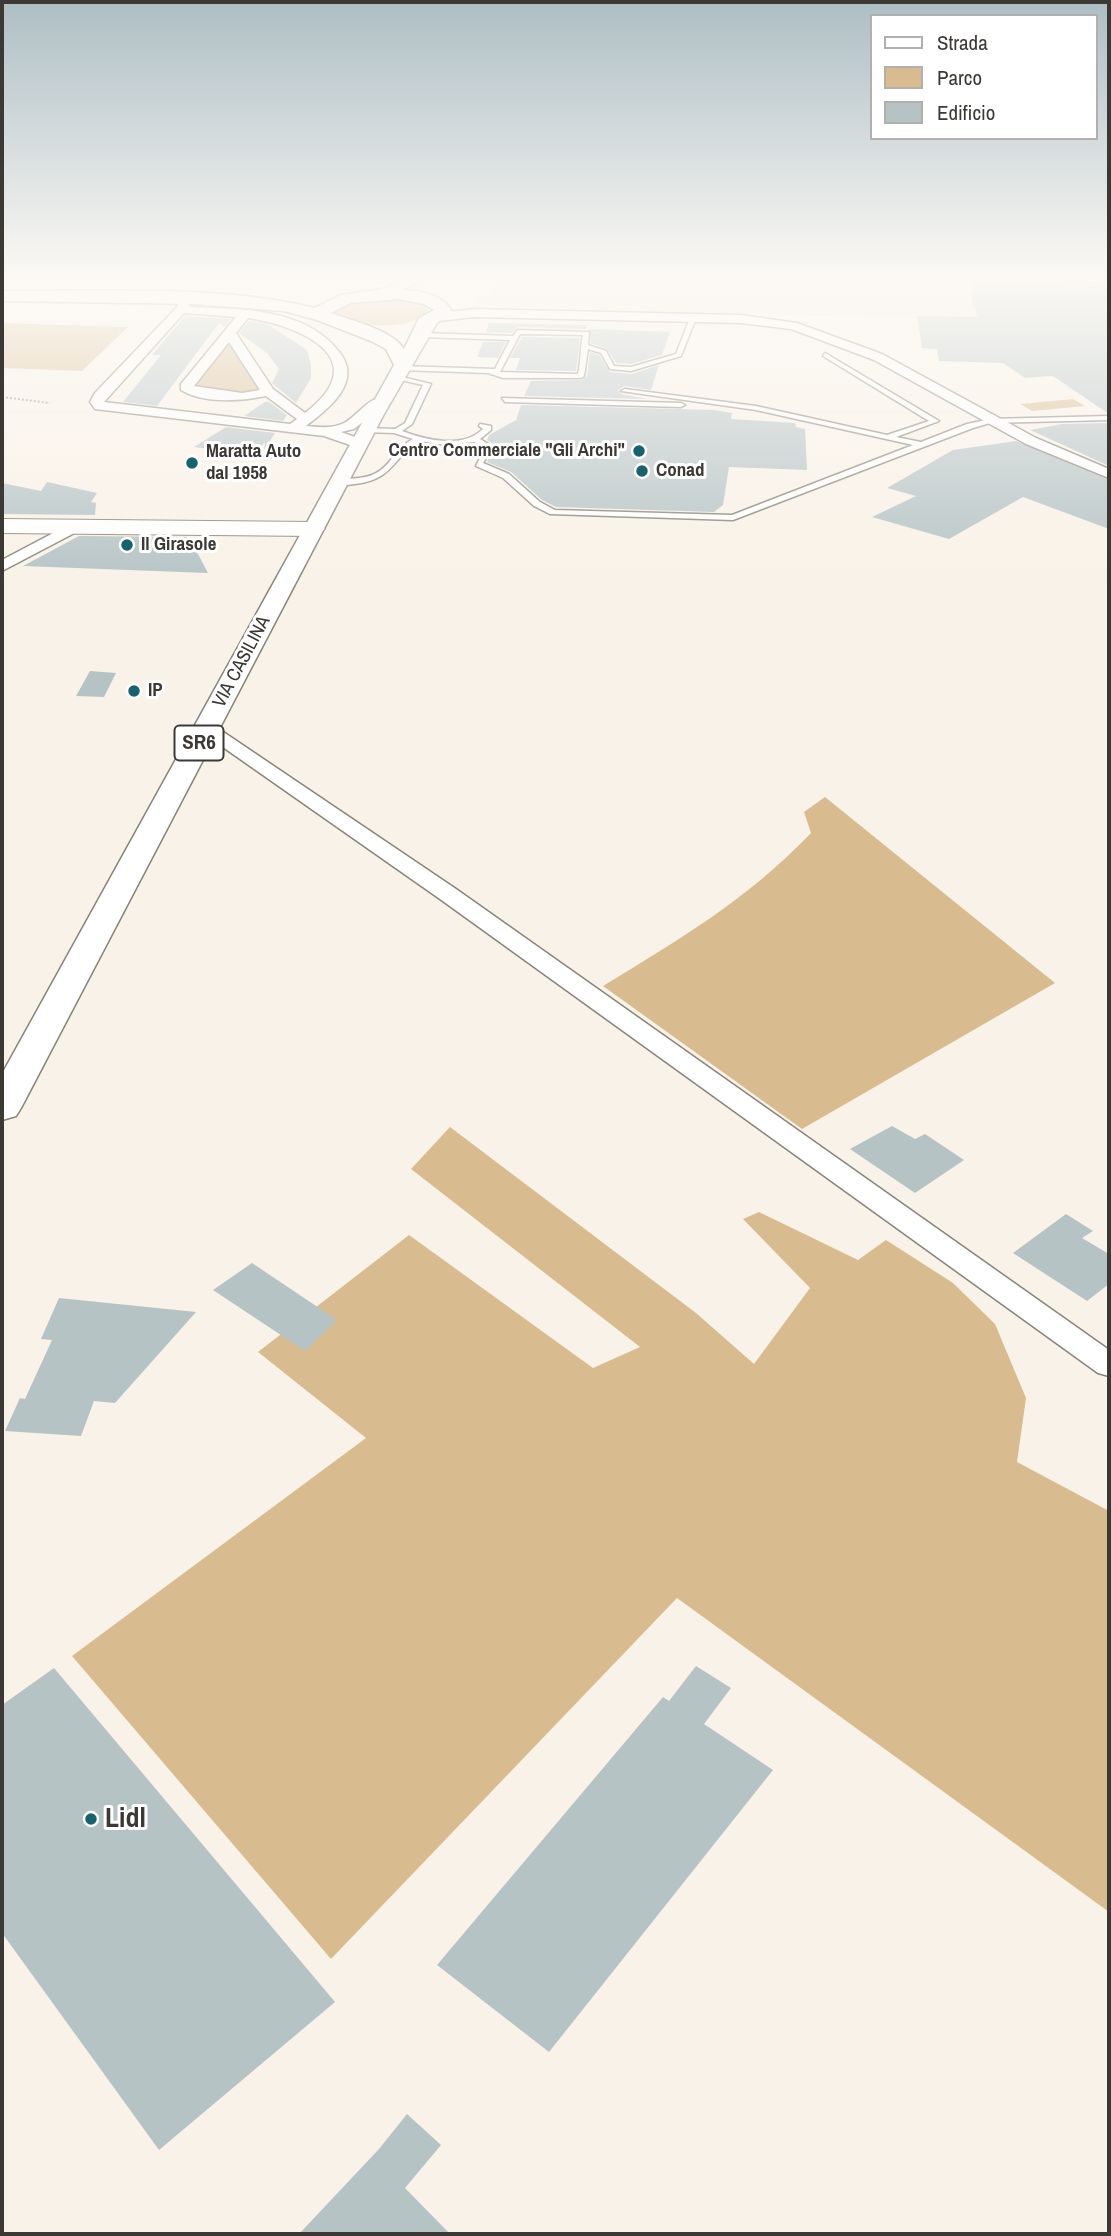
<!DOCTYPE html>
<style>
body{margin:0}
#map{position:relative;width:1111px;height:2236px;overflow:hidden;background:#f9f2e8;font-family:"Archivo Narrow",sans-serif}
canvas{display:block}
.frame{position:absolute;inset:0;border:4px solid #3c3935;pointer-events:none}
.legend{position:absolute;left:870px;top:14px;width:228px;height:126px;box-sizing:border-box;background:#fff;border:2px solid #b1b0ae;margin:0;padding:9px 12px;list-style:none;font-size:21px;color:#3c3935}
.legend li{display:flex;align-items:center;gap:14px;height:35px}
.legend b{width:35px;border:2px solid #b1b0ae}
</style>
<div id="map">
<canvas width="1111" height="2236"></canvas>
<div class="frame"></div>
<ul class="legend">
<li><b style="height:9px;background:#fff"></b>Strada</li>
<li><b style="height:19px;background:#d8bc8f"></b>Parco</li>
<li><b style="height:19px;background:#b5c3c5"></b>Edificio</li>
</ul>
</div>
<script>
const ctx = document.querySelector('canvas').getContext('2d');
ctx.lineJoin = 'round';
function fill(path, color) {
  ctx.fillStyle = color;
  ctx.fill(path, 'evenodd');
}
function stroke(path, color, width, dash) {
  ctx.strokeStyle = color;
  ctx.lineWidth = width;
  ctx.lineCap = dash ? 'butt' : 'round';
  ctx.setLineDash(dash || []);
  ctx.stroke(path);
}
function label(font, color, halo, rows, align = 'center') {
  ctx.font = font + ' "Archivo Narrow",sans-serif';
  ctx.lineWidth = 6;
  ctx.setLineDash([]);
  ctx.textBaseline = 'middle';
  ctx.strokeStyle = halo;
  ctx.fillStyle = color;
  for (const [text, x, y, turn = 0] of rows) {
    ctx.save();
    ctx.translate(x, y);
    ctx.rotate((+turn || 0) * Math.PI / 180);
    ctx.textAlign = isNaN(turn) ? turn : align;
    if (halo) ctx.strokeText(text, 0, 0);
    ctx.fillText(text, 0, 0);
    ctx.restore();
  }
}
fill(new Path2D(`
 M498,277H958L1004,321L474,306L479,295H491Z`), '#f2e7d7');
fill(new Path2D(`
 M396,297L423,303L429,312C404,333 363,325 334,319L327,309L334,304Z
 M2,323L128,327L82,371L2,368Z
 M228,346H234L261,388L240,394L192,387L221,348Z
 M1073,399L1085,406L1032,411L1020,404Z
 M825,797L1055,983L802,1129L603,986C680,939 748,899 811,833L804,812Z
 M450,1127L696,1313L754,1364L810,1288L743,1219L759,1212L858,1260L886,1240L953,1283L995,1324L1026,1398L1017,1462L1109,1511V1912L677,1598L331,1959L72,1656L366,1438L258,1352L409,1235L593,1368L640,1347L411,1169Z`), '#d8bc8f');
fill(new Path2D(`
 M974,277H1056L1093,286L1109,277V414L1053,376L1025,378L1003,363L939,361L937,349L922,348L917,316L978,317L972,300Z
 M185,316L231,319L225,327L219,323L157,406L123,402L161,355H152Z
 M249,321L267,324L307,350L311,365V378L296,403L272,383L279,369L267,353L239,333Z
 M489,323L587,325L586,329L518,327L512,333L486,332Z
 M589,329L670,332L662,355L631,364L616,363L607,349L591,343Z
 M522,337L580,338L576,371L516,370L520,358H510Z
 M483,342H506L498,358L477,357Z
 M590,352L599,355L610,372L632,374L659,365L651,390L625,386L618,390L621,394L648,399L524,396L531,381L582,380L587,376Z
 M265,402H269L287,415L283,421L244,416Z
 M521,405L715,410L732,413L731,419L795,423L796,427L805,429L807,470L729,467L723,505L714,512L556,507L542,500L511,472L487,462L496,446L487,440L489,435L516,420Z
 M1109,423V466L1030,430L1062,424Z
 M226,427L275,433L264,450L265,442L254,455L194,447Z
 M1016,441L1109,480V529L1023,497L949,539L872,517L916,496L887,488L953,450Z
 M47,482L97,493L91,502L96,503L95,515L2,514V483L41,491Z
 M79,536L189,537L208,573L23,566Z
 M90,671L116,673L104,697L76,696Z
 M892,1126L915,1139L925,1134L964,1160L915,1193L850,1149Z
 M1066,1214L1093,1231L1082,1238L1109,1254V1284L1087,1301L1013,1253Z
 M252,1263L337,1320L305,1351L213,1290Z
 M59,1298L196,1312L115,1403L94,1401L81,1436L5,1431L20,1398L25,1399L52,1340L41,1339Z
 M696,1666L731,1688L704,1724L773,1770L549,2052L437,1965L663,1697L669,1701Z
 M54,1668L335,2002L159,2150L2,1933V1705Z
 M407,2114L441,2145L405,2188L450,2234H299L379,2149Z`), '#b5c3c5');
const lane = new Path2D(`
 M1058,277L1092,279L1104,277L1093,283Z
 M693,316L696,318L681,356L631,371L610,369L601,353L588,349L584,376L581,378H503L488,373L400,370L397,368L400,366L495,369L510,340L422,337L419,335L422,333L513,336L518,330L589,332L588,345L606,351L614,366L631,367L676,354L690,318ZM520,334L583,335C580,348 581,360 578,374L500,372Z
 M825,353L939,421L896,437L921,442L967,424L990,419L1109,416V420L990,423L973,428L733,520L550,514L534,506L503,478L476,466L485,448L474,442L445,445L420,441C391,458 395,479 355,484C347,485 340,486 333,483C346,476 363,481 376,473C392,465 395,448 413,439L394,433L365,432L361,430L365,428L395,429L405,423L423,385L392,378L394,375L431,384L412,424L402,431C426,440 463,449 483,429L479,426L480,424L491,426V430L480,439L493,447L483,463L509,474L540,502L555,510L732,515L913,445L756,410L621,391L625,389L756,406L887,435L929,421L823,356Z
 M502,398L681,403L685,405L681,407L505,402Z`);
const street = new Path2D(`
 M192,296L198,299L188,304L191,307C241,309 307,308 340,353C363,383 327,410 306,426C318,427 332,429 344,423C358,416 369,395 386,398V404L354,429L341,432L363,440V446H353L324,436L95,409L90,402L95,393L178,306L177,300ZM184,313L236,317L181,384V390C203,404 242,401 266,396L297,419L290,424L104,402ZM248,318C301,326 376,359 305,413L273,389L236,333ZM229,342L260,390L242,393L194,386Z
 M475,309L741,315L797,323L882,354L1036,438L1109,469V478L1026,444L874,360L791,329L741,323L475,317L438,321L432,317L438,313Z
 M76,521L82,523V529L2,571V560Z
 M207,721L456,889L1109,1350V1376L1098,1373L440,899L200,731L197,727L200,723Z`);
const secondary = new Path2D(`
 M411,277H435L380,298L374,300L366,295Z
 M2,519L314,522L325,529L314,536L2,533Z`);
const primary = new Path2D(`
 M382,289C403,289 442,289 452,312L437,323L384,414L21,1108L16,1116L2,1120V1074L394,365L386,349L371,341L317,320L284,311L192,304L2,301V291C98,291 223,285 314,308L341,295ZM399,299L424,304L434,310L419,318L404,349C391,329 352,321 331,313L351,303Z`);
stroke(lane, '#89837a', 3);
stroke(street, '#89837a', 3);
stroke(secondary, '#89837a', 2);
stroke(primary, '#89837a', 3);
stroke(new Path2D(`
 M2,397L50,403`), '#9a958e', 2, [2, 2]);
fill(lane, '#fff');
fill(street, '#fff');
fill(secondary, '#fff');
fill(primary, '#fff');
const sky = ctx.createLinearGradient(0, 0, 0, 590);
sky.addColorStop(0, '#adbec4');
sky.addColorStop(0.47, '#fcf9f5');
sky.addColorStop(1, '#fcf9f500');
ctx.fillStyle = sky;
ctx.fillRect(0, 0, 1111, 590);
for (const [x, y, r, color] of [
 [639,451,7,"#16626d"],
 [192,463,7,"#16626d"],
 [642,471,7,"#16626d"],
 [127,545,7,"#16626d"],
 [134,691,7,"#16626d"],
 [91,1819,7,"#16626d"]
]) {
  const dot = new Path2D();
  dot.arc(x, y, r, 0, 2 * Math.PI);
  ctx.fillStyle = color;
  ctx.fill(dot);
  stroke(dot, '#fff', 2.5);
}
label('bold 19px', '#3c3935', '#fff', [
 ["Centro Commerciale \"Gli Archi\"",625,451,"right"],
 ["Maratta Auto",206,452],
 ["dal 1958",206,474],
 ["Conad",656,471],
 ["Il Girasole",141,545],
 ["IP",148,691]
], 'left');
label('19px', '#3c3935', '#fff', [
 ["VIA CASILINA",242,662,-62]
]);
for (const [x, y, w] of [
 [199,743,49]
]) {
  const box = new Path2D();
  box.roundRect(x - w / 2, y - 17.5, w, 35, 5);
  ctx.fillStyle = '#fff';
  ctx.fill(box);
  stroke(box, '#3c3935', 2);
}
label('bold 21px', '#3c3935', null, [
 ["SR6",199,743]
]);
label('bold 28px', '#3c3935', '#fff', [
 ["Lidl",105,1819]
], 'left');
</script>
